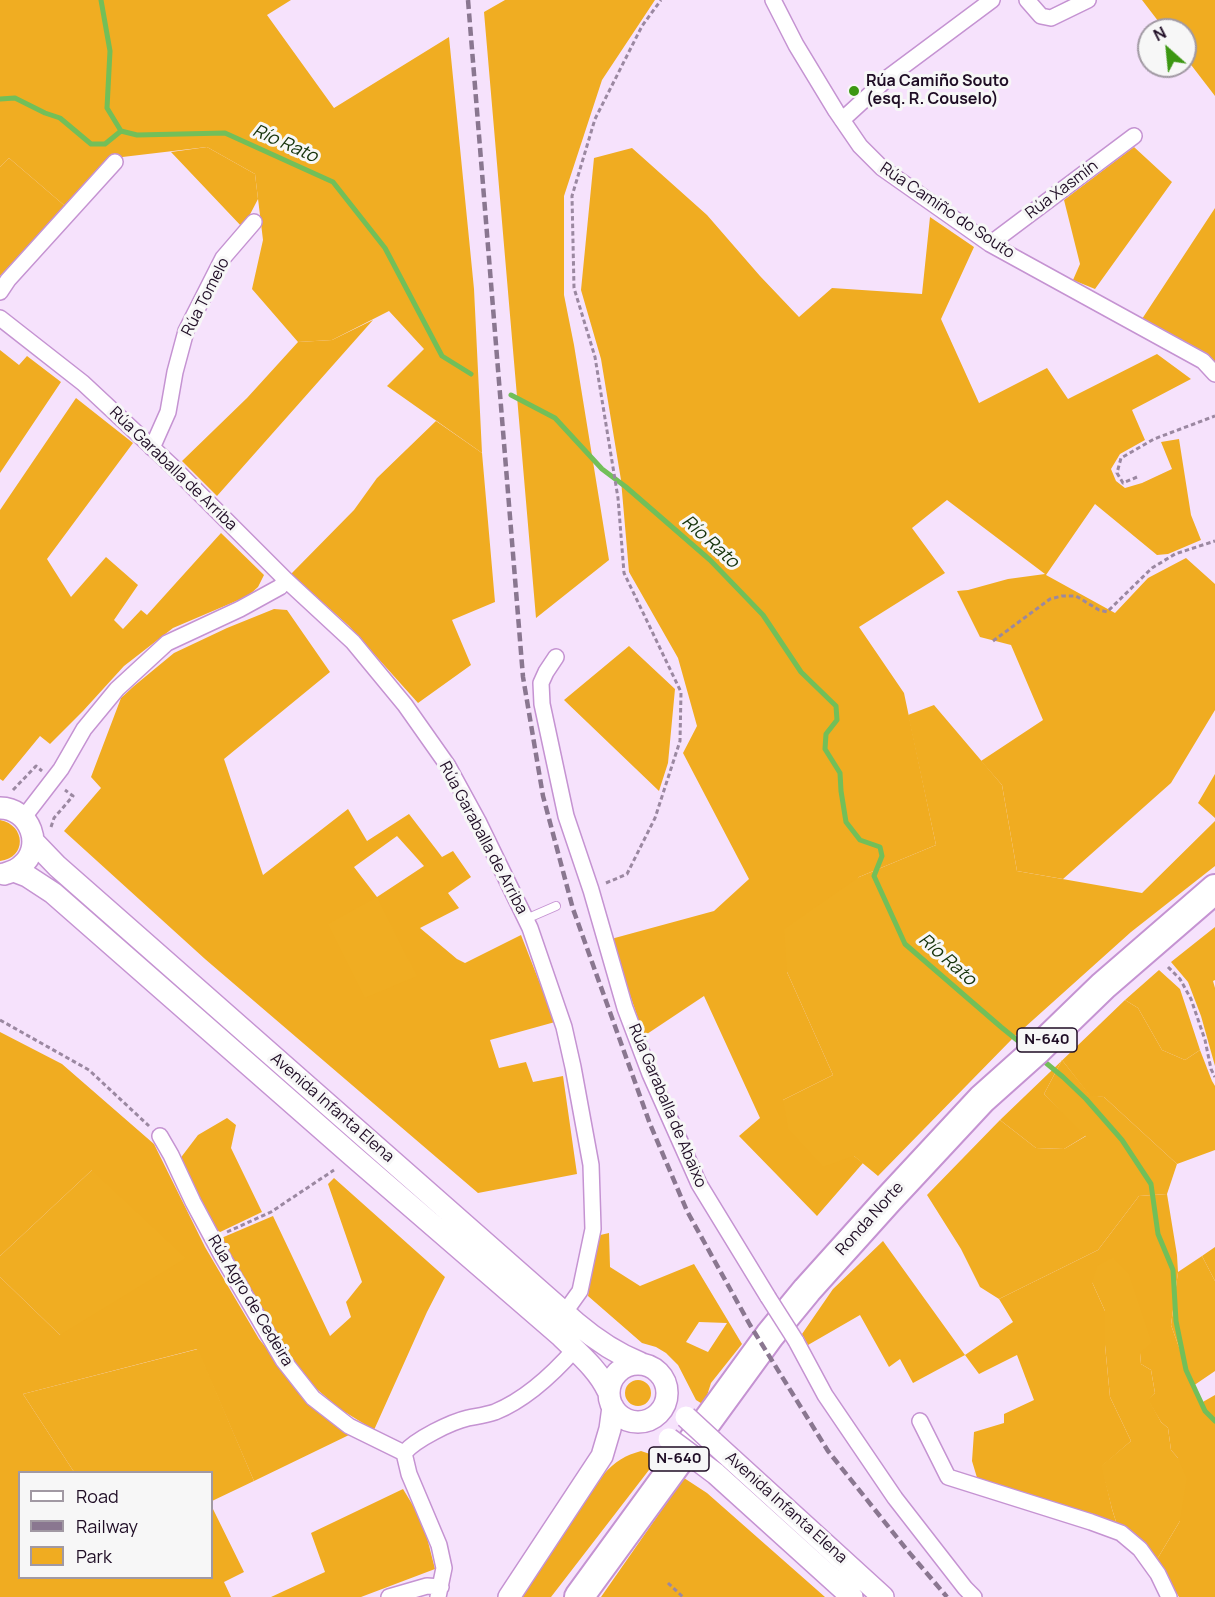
<!DOCTYPE html>
<meta charset="utf-8">
<style>
body{margin:0}
#map{position:relative;width:1215px;height:1597px;overflow:hidden;background:#f6e2fc;font-family:Manrope,sans-serif}
canvas{display:block}
.legend{position:absolute;left:18px;top:1471px;width:195px;height:108px;box-sizing:border-box;background:#f7f7f7;border:2px solid #a199a3;margin:0;padding:8px 10px;list-style:none;font-size:18px;color:#1f0d25}
.legend li{display:flex;align-items:center;gap:12px;height:30px}
.legend b{width:30px;border:2px solid #a199a3}
.north{position:absolute;left:1137px;top:18px;width:60px;height:60px;box-sizing:border-box;background:#f7f7f7;border:2px solid #a199a3;border-radius:50%;rotate:333deg;font-size:16px;font-weight:700;line-height:24px;text-align:center;color:#1f0d25}
.north::after{content:'';display:block;margin:auto;width:21px;height:27px;background:#3c9712;clip-path:polygon(50% 0,100% 100%,50% 72%,0 100%)}
</style>
<div id="map">
<canvas width="1215" height="1597"></canvas>
<ul class="legend">
<li><b style="height:8px;background:#fff"></b>Road</li>
<li><b style="height:8px;background:#8a7790"></b>Railway</li>
<li><b style="height:16px;background:#f0ac21"></b>Park</li>
</ul>
<div class="north">N</div>
</div>
<script>
const ctx = document.querySelector('canvas').getContext('2d');
ctx.lineJoin = 'round';
function fill(path, color) {
  ctx.fillStyle = color;
  ctx.fill(path, 'evenodd');
}
function stroke(path, color, width, dash) {
  ctx.strokeStyle = color;
  ctx.lineWidth = width;
  ctx.lineCap = dash ? 'butt' : 'round';
  ctx.setLineDash(dash || []);
  ctx.stroke(path);
}
function label(font, color, halo, rows, align = 'center') {
  ctx.font = font + ' Manrope,sans-serif';
  ctx.lineWidth = 6;
  ctx.setLineDash([]);
  ctx.textBaseline = 'middle';
  ctx.strokeStyle = halo;
  ctx.fillStyle = color;
  for (const [text, x, y, turn = 0] of rows) {
    ctx.save();
    ctx.translate(x, y);
    ctx.rotate((+turn || 0) * Math.PI / 180);
    ctx.textAlign = isNaN(turn) ? turn : align;
    if (halo) ctx.strokeText(text, 0, 0);
    ctx.fillText(text, 0, 0);
    ctx.restore();
  }
}
fill(new Path2D(`
 M1142,0H1215V96L1185,57V30H1165Z
 M207,147L255,174L258,199L243,228L171,152Z
 M1134,147L1172,182L1095,289L1073,280L1080,264L1064,200Z
 M632,148L707,215L760,276L799,317L832,288L922,294L930,217L974,247L941,319L979,403L1047,368L1068,399L1157,354L1191,379L1132,410L1145,440L1120,454L1111,469L1116,481L1125,488L1142,483L1172,469L1161,442L1179,439L1191,515L1201,540L1168,554L1157,555L1095,504L1046,575L1115,613L1148,578L1186,558L1215,584V710L1171,783L1063,879L1017,871L1002,785L981,761L1043,720L1011,645L980,637L957,591L968,590L1008,579L1045,574L947,500L912,528L945,573L859,627L904,693L936,845L859,877L787,972L833,1075L783,1100L863,1163L817,1216L739,1136L760,1118L704,996L644,1036L611,939L714,911L749,879L683,753L697,726L678,658L629,572L621,480L601,359L581,290L594,158Z
 M9,158L65,206L0,276V167Z
 M1215,208V364L1142,319Z
 M373,320L217,496L182,461L247,398L298,342L332,340Z
 M0,350L19,365L27,356L61,382L0,473Z
 M76,398L133,443L47,559L71,597L106,557L138,585L114,620L123,629L141,610L147,615L221,533L264,575L258,587L248,596L173,628L124,666L83,711L50,744L40,736L3,781L0,779V510Z
 M436,421L482,453L495,602L452,620L471,665L418,703L349,626L291,574L354,510L377,478Z
 M274,609L287,610L330,672L224,759L263,875L348,809L367,841L409,814L442,857L453,851L471,877L448,893L459,908L420,928L457,959L465,963L521,935L555,1022L490,1040L499,1068L526,1062L533,1082L563,1076L577,1174L478,1193L205,959L64,831L101,788L91,777L121,698L134,686L174,653L227,628ZM397,836L424,866L377,897L354,867Z
 M629,646L675,689L668,763L659,791L564,700Z
 M1215,774V818L1198,803Z
 M0,820C26,825 27,858 0,861Z
 M101,917L368,1152L366,1154L99,919Z
 M1125,1000L1138,1008L1162,1050L1185,1060L1200,1050L1212,1081L1215,1086V1150L1177,1164L1104,1097L1090,1096L1062,1060L1044,1094L1087,1135L1064,1149L1036,1148L1000,1120Z
 M0,1032L62,1064L154,1144L205,1247L259,1339L313,1405L349,1435L254,1481L197,1349L23,1394L74,1472H20V1578H212V1507L244,1572L224,1582L231,1597H0V1277L60,1335L92,1170L0,1256Z
 M227,1118L236,1125L231,1148L262,1212L216,1234L179,1160L198,1135Z
 M334,1178L445,1277L427,1312L374,1430L340,1409L312,1385L272,1332L219,1239L273,1216L330,1336L351,1317L346,1302L362,1282L328,1184Z
 M1167,1194L1177,1255L1178,1272L1171,1325L1193,1386L1201,1403L1215,1395V1597H1179L1156,1561L1180,1521L1178,1458L1171,1450L1168,1428L1161,1422L1148,1400L1155,1393L1151,1370L1141,1364L1140,1353L1092,1282L1105,1311V1345L1110,1397L1131,1441L1102,1466L1112,1509L1118,1528L978,1481L972,1461L974,1432L1004,1423V1414L1034,1400L1017,1355L979,1374L965,1355L913,1383L900,1359L889,1367L860,1315L808,1345L802,1334L833,1289L883,1241L965,1355L1013,1322L999,1299L1098,1250L1139,1196Z
 M609,1233L610,1267L640,1286L694,1264L742,1344L711,1383L704,1405L696,1400L678,1365L666,1353L656,1347L642,1343L588,1296L596,1236ZM699,1322L727,1323L708,1352L686,1342Z
 M1215,1247V1281L1202,1256Z
 M625 1393a13 13 0 1 1 26 0a13 13 0 1 1-26 0Z
 M641,1451L659,1457L551,1597H520L604,1474C614,1462 626,1455 641,1451Z
 M684,1478L707,1493L825,1597H601Z
 M403,1489L423,1522L435,1569L361,1597H271L325,1572L311,1533Z`), '#f0ac21');
fill(new Path2D(`
 M0,0H291L267,15L334,108L449,37L474,289L482,453L387,386L424,349L389,311L332,340L298,342L252,289L263,240L255,174L207,147L114,158L65,206L9,158L0,167Z
 M505,0H655L602,80L564,196V295L574,345L609,560L536,618L484,12Z
 M934,705L1002,785L1017,871L1142,893L1215,821V866L1131,932L1014,1037L878,1176L854,1156L823,1167L788,1129L783,1100L833,1075L787,972L784,929L859,877L936,845L908,715Z
 M377,897L417,976L365,998L328,924Z
 M1215,927V980L1213,981L1215,988V1066L1201,1016L1188,982L1171,962Z
 M1159,970L1180,989L1200,1050L1185,1060L1162,1050L1138,1008L1125,1000Z
 M1062,1060L1090,1095L1104,1097L1177,1164L1167,1194L1139,1196L1098,1250L999,1299L980,1287L961,1249L927,1195L1000,1120L1036,1148L1064,1149L1086,1136L1044,1094Z
 M92,1170L186,1258L60,1335L0,1277V1256Z
 M1202,1256L1215,1281V1371L1193,1386L1171,1325L1178,1272Z
 M1113,1257L1129,1274L1152,1343L1140,1353L1141,1364L1151,1370L1155,1393L1149,1400L1161,1422L1168,1428L1171,1450L1178,1458L1187,1478L1180,1521L1156,1561L1118,1528L1112,1509L1101,1466L1131,1441L1110,1397L1105,1345V1311L1092,1282L1097,1266Z
 M198,1349L254,1481L212,1501V1472H74L23,1394Z`), '#f0ad22');
stroke(new Path2D(`
 M101,0L110,51L107,108L121,131L137,135L225,133L333,182L385,248L442,356L471,374
 M0,99L15,98L45,113L60,118L91,144H105L121,131
 M511,395L555,418L602,469L626,487L710,560L763,615L801,672L836,706L837,720L826,734L825,749L840,773L841,791L846,822L860,840L880,847L882,856L874,876L905,944L1001,1027L1028,1049
 M1040,1058L1063,1077L1086,1099L1122,1140L1151,1184L1158,1234L1173,1270L1176,1321L1186,1370L1205,1411L1215,1421`), '#72bf59', 5);
const lane = new Path2D(`
 M526,919L556,906`);
const street = new Path2D(`
 M773,0L796,45L836,111L860,146L882,168L990,244L1203,361L1215,374
 M1027,0L1041,16L1051,18L1088,0
 M842,120L890,76L992,0
 M990,244L1134,136
 M0,292L8,280L115,162
 M0,318L83,383L172,466L286,580L353,642L405,705L448,766L478,821L530,928L564,1027L573,1067L591,1165L593,1229L580,1291L565,1312
 M152,448L168,412L175,372L186,331L223,258L254,222
 M556,657L546,672L541,683L542,704L566,816L591,890L625,1008L650,1074L699,1184L768,1297
 M24,817L61,769L84,729L117,689L167,643L240,609L280,587L286,580
 M160,1136L171,1155L193,1202L222,1256L283,1360L313,1398L349,1426L404,1453
 M796,1341L825,1395L895,1498L965,1588L974,1597
 M920,1421L948,1477L1091,1522L1121,1533L1140,1549L1158,1574L1169,1597
 M389,1597L427,1586L441,1587
 M438,1597L444,1568L439,1545L409,1474L404,1453C416,1439 451,1422 468,1418C478,1416 486,1415 495,1412C527,1399 553,1374 575,1349`);
const secondary = new Path2D(`
 M0,808C30,808 45,847 21,866C16,871 10,872 4,874
 M33,841L57,866L140,939L576,1323C596,1340 615,1353 640,1363
 M14,871L27,876L53,893L354,1157L561,1336C578,1353 598,1369 608,1391
 M609 1393a29 29 0 1 1 58 0a29 29 0 1 1-58 0Z
 M713,1442L883,1597
 M700,1462L716,1474L852,1597
 M509,1597L602,1456L610,1429L613,1407`);
const highway = new Path2D(`
 M579,1597L770,1335L807,1290L888,1200L982,1099L1038,1049L1103,986L1215,889`);
stroke(lane, '#c593d2', 10);
stroke(street, '#c593d2', 18);
stroke(secondary, '#c593d2', 24);
stroke(highway, '#c593d2', 32);
stroke(new Path2D(`
 M1137,477L1123,483L1117,473L1121,458L1154,439L1215,416
 M993,641L1050,599L1062,596H1076L1099,610L1107,612L1152,568L1175,554L1215,541
 M13,790L36,766L42,771
 M51,827L54,818L73,796L65,790
 M606,883L627,874L655,818L680,741L681,692L624,573L618,498L595,357L574,288L572,196L595,119L642,26L661,0
 M1168,967L1180,979L1191,999L1205,1040L1211,1069L1215,1077
 M0,1020L89,1070L149,1126
 M227,1232L271,1212L334,1170
 M668,1583L683,1597`), '#9b88a1', 3, [4.5, 3]);
stroke(lane, '#fff', 8);
stroke(street, '#fff', 15);
stroke(secondary, '#fff', 21);
stroke(highway, '#fff', 28);
stroke(new Path2D(`
 M468,0L523,677L543,796L573,909L650,1124L687,1211L750,1325L828,1451L907,1550L947,1597`), '#8a7790', 4.5, [9, 4.5]);
const streetBridge = new Path2D(`
 M768,1297L796,1341`);
const secondaryBridge = new Path2D(`
 M686,1417L713,1442
 M669,1439L700,1462`);
stroke(streetBridge, '#c593d2', 18, []);
stroke(secondaryBridge, '#c593d2', 24, []);
stroke(streetBridge, '#fff', 15);
stroke(secondaryBridge, '#fff', 21);
for (const [x, y, r, color] of [
 [854,91,6,"#3c9712"]
]) {
  const dot = new Path2D();
  dot.arc(x, y, r, 0, 2 * Math.PI);
  ctx.fillStyle = color;
  ctx.fill(dot);
  stroke(dot, '#f7f7f7', 2);
}
for (const [x, y, w] of [
 [1047,1040,60],
 [679,1459,60]
]) {
  const box = new Path2D();
  box.roundRect(x - w / 2, y - 12, w, 24, 4.5);
  ctx.fillStyle = '#f7f7f7';
  ctx.fill(box);
  stroke(box, '#1f0d25', 1.5);
}
label('bold 15px', '#1f0d25', null, [
 ["N-640",1047,1040],
 ["N-640",679,1459]
]);
label('bold 16px', '#1f0d25', '#f7f7f7', [
 ["Rúa Camiño Souto",866,82],
 ["(esq. R. Couselo)",866,100]
], 'left');
label('16px', '#1f0d25', '#f7f7f7', [
 ["Rúa Xasmín",1062,190,-37],
 ["Rúa Camiño do Souto",947,211,34],
 ["Rúa Tomelo",206,297,-63],
 ["Rúa Garaballa de Arriba",173,469,44],
 ["Rúa Garaballa de Arriba",483,838,62],
 ["Rúa Garaballa de Abaixo",667,1106,67],
 ["Avenida Infanta Elena",332,1108,41],
 ["Ronda Norte",870,1219,-48],
 ["Rúa Agro de Cedeira",250,1301,59],
 ["Avenida Infanta Elena",786,1508,42]
]);
label('italic 18px', '#15330b', '#f7f7f7', [
 ["Río Rato",285,144,24],
 ["Río Rato",710,542,42],
 ["Río Rato",947,960,41]
]);
</script>
